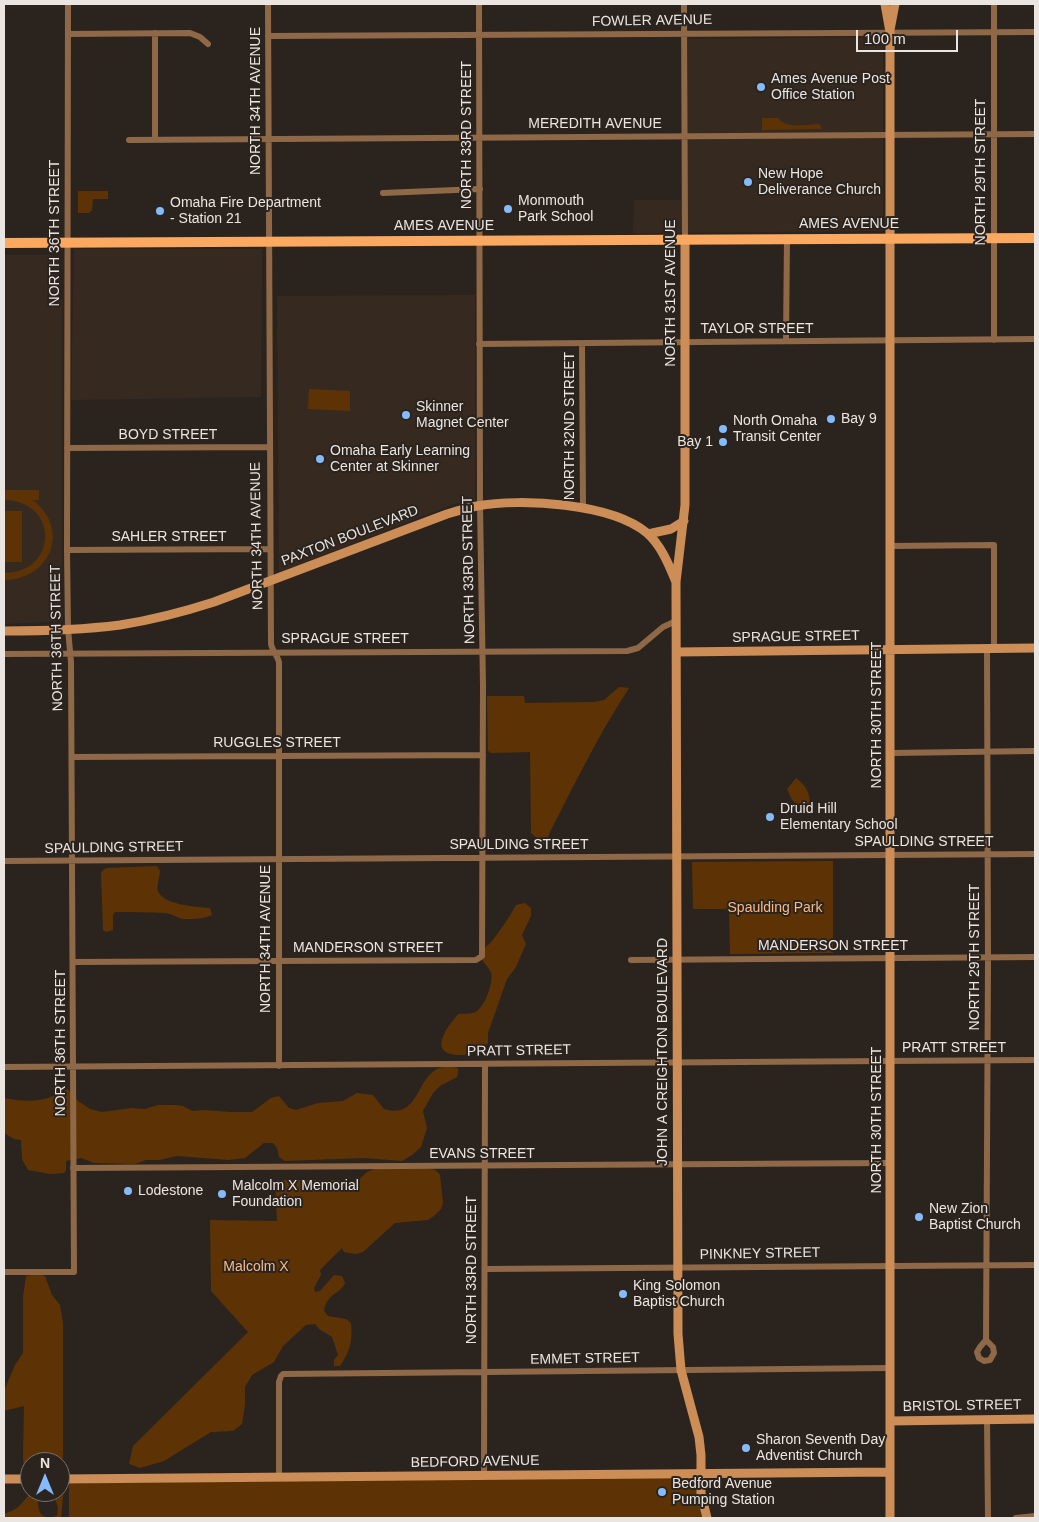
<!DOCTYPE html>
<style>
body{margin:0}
#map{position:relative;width:1039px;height:1522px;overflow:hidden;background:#2b241e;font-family:Arial,sans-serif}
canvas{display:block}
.frame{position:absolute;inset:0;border:5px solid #eae5e1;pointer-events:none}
.north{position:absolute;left:20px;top:1452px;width:50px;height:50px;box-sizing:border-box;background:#2b241e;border:1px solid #77716c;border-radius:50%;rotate:0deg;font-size:14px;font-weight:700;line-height:20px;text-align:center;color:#eae5e1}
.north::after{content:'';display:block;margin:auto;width:18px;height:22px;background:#86bbfb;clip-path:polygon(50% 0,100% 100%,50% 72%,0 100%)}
.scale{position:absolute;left:856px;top:30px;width:102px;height:22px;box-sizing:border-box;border:2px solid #eae5e1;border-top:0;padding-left:6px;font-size:15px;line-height:18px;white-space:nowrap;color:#eae5e1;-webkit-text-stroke:4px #2b241e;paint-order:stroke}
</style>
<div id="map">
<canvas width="1039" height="1522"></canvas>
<div class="frame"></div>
<div class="north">N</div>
<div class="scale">100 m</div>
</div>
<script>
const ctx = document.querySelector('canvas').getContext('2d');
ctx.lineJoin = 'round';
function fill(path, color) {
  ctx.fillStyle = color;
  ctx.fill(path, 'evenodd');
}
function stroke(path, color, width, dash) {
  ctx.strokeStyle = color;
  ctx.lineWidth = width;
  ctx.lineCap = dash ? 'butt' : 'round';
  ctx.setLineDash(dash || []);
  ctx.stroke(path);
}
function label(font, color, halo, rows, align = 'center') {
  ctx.font = font + ' Arial,sans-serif';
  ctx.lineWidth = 4;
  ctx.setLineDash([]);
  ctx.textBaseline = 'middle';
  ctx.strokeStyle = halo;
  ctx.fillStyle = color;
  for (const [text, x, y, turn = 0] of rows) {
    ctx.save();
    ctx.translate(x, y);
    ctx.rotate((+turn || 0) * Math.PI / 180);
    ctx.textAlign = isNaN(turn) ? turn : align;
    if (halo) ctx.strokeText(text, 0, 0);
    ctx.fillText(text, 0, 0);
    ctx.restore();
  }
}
fill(new Path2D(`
 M883,37V231L633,233L634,200H687L688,39Z
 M74,249H262L261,397L71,400Z
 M4,255H52L57,258L60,265L59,287L62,304V621L4,624Z
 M475,295V501L454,504L279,572L277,296Z`), '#362a20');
fill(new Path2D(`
 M762,118H778C786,129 805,125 817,124L820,125L822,129L762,130Z
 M78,191H108V199H93L92,211H90V213H78Z
 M309,389L350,391V411L308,409Z
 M4,490H39V500H33C71,530 50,580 4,580V573C59,573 59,500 4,500Z
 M4,511H22V562H4Z
 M619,687L629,688C599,734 575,783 550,832L546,843L543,844L531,833L530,752L491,753L488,751L487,696H524L525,703L594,702L604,700Z
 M796,778C806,785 810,793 810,805H798L792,800L787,789Z
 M833,861V953L730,954L729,909H693L692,862Z
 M157,866L160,871C160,878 156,884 158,891C163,905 197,907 210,908L212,915C204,919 184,921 177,917C173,915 171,914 166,913C149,912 132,912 115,912L113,915V930L106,932L103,930L101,873L103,870L107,868Z
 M525,903L531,908V916L522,935L526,944L516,967L507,979L488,1033V1043C485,1046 482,1049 479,1051C466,1057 434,1059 443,1037C446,1028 453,1021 458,1014C464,1013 472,1015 477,1011C485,1006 494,981 491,973C488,963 477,962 484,949C486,946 490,944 492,941C501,929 509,918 516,905Z
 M449,1066L458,1068V1072L457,1077L440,1086L433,1093L423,1111L427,1128L421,1147L412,1155L402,1161L364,1158L285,1161L279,1157L277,1148L273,1143H264L245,1158L229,1160L177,1156L159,1160H146L135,1164L94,1163L81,1158L66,1161V1170L64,1173L50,1174L28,1170L22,1159L21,1140L14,1139L4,1133V1098C20,1101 37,1103 53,1096C58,1094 62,1091 68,1089L78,1101L90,1109L102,1112L132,1108L145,1109L158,1105H174L183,1106L192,1111L203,1110L231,1112H252L271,1098L279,1096L289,1108L296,1110L318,1103L343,1101L357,1093L373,1095L384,1109C424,1121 414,1067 449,1066Z
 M422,1168C429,1169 436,1168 440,1175L443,1203L441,1209L435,1215L428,1220L395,1223L363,1252L356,1254L344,1252L342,1248L320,1270L321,1275L314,1288L315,1292L320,1291L334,1275L342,1276L345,1283C339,1295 327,1293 324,1311L328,1316L346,1319L351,1323C353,1339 350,1352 340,1366H334V1360L338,1355L332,1337L319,1329L315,1324L306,1325L283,1346L274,1362L252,1375L245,1387V1405L242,1424L233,1431L211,1432L164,1461L140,1468L129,1464L133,1446L248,1332L211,1291L210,1220L277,1221L275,1180H338L355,1183L367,1172L375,1169Z
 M38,1274L45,1276L52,1295L60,1305L63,1323V1456L61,1467L60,1468V1462H30V1472L24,1468L23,1459L24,1406L4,1411V1391L15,1365L23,1353V1297L26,1276Z
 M692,1477L696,1482L703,1518H69V1483Z
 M60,1484L64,1486L61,1518H4V1514C9,1512 15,1510 19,1506C25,1501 27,1494 35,1492C41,1505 34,1522 57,1516L58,1508L53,1493L60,1492Z`), '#5d3305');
stroke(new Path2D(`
 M268,4L271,644C272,650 277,655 279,662V1066
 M684,4L685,239
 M155,33V140
 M68,34L190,33L200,37L208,44
 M268,36L1035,32
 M129,140L1035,134
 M383,193L480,189
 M994,340V4
 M786,341L787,238
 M479,344L1035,339
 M582,344L583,508
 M67,448L269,447
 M890,546L994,545V648
 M67,550L270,549
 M4,654L627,651L638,648L663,627L676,621
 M891,753L1035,751
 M72,757L483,755
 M4,861L1035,854
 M631,960L1035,957
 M73,962L476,960L482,956L483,686L480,505L479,4
 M4,1067L1035,1060
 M73,1168L890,1163
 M485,1269L1035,1265
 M4,1272H74L71,662L68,629L67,550L68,4
 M986,1340L980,1347L977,1352L979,1358L984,1361L990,1360L994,1353L993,1347L986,1340L988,963L987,648
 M987,1420L988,1518
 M484,1476L485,1064
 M279,1478V1382L281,1376L283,1374L890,1368
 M1016,1518L1035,1516`), '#8f6847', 6);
stroke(new Path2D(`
 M885,4L890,32V1518
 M890,30L895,4
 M685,239V505L676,582L678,1334L681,1370L699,1437L701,1455V1493L707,1518
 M648,534L671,529L684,521
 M4,631C42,631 81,630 120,625C152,620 183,612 214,602L447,514C457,511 467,508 477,506C521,498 611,503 647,533C661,545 669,565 676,582
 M677,652L1035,648
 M890,1421L1035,1419
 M4,1479H30
 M60,1479L890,1472`), '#cc8d57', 9);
stroke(new Path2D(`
 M4,243L1035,238`), '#fba961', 10);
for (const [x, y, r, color] of [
 [761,87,5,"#86bbfb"],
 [748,182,5,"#86bbfb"],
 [508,209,5,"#86bbfb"],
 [160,211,5,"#86bbfb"],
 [406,415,5,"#86bbfb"],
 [831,419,5,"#86bbfb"],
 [723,429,5,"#86bbfb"],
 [723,442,5,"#86bbfb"],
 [320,459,5,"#86bbfb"],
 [770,817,5,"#86bbfb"],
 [128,1191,5,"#86bbfb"],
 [222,1194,5,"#86bbfb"],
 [919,1217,5,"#86bbfb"],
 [623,1294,5,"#86bbfb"],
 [746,1448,5,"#86bbfb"],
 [662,1492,5,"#86bbfb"]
]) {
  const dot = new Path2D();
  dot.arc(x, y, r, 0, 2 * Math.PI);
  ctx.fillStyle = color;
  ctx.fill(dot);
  stroke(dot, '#2b241e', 2);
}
label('14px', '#eae5e1', '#2b241e', [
 ["FOWLER AVENUE",652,21,-1],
 ["NORTH 34TH AVENUE",256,101,-90],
 ["MEREDITH AVENUE",595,124],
 ["NORTH 33RD STREET",467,135,-90],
 ["NORTH 29TH STREET",981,172,-90],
 ["AMES AVENUE",849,224],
 ["AMES AVENUE",444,226],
 ["NORTH 36TH STREET",55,233,-90],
 ["NORTH 31ST AVENUE",671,293,-90],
 ["TAYLOR STREET",757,329],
 ["NORTH 32ND STREET",570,426,-90],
 ["BOYD STREET",168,435],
 ["NORTH 34TH AVENUE",257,536,-91],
 ["PAXTON BOULEVARD",350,536,-21],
 ["SAHLER STREET",169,537],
 ["NORTH 33RD STREET",469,570,-91],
 ["SPRAGUE STREET",796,637,-1],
 ["NORTH 36TH STREET",57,638,-91],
 ["SPRAGUE STREET",345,639],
 ["NORTH 30TH STREET",877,715,-90],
 ["RUGGLES STREET",277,743],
 ["SPAULDING STREET",924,842],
 ["SPAULDING STREET",519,845],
 ["SPAULDING STREET",114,848,-1],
 ["NORTH 34TH AVENUE",266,939,-90],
 ["MANDERSON STREET",833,946],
 ["MANDERSON STREET",368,948],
 ["NORTH 29TH STREET",975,957,-90],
 ["NORTH 36TH STREET",61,1043,-90],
 ["PRATT STREET",954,1048],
 ["PRATT STREET",519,1051,-1],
 ["JOHN A CREIGHTON BOULEVARD",663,1052,-90],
 ["NORTH 30TH STREET",877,1120,-90],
 ["EVANS STREET",482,1154],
 ["PINKNEY STREET",760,1254,-1],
 ["NORTH 33RD STREET",472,1270,-90],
 ["EMMET STREET",585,1359,-1],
 ["BRISTOL STREET",962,1406,-1],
 ["BEDFORD AVENUE",475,1462,-1]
]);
label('14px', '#eae5e1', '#2b241e', [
 ["Ames Avenue Post",771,79],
 ["Office Station",771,95],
 ["New Hope",758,174],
 ["Deliverance Church",758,190],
 ["Monmouth",518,201],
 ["Park School",518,217],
 ["Omaha Fire Department",170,203],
 ["- Station 21",170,219],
 ["Skinner",416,407],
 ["Magnet Center",416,423],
 ["Bay 9",841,419],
 ["North Omaha",733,421],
 ["Transit Center",733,437],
 ["Bay 1",713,442,"right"],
 ["Omaha Early Learning",330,451],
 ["Center at Skinner",330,467],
 ["Druid Hill",780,809],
 ["Elementary School",780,825],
 ["Malcolm X Memorial",232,1186],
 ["Foundation",232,1202],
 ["Lodestone",138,1191],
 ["New Zion",929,1209],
 ["Baptist Church",929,1225],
 ["King Solomon",633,1286],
 ["Baptist Church",633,1302],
 ["Sharon Seventh Day",756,1440],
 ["Adventist Church",756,1456],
 ["Bedford Avenue",672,1484],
 ["Pumping Station",672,1500]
], 'left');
label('14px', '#f7b884', '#2b241e', [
 ["Spaulding Park",775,908],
 ["Malcolm X",256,1267]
]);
</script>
